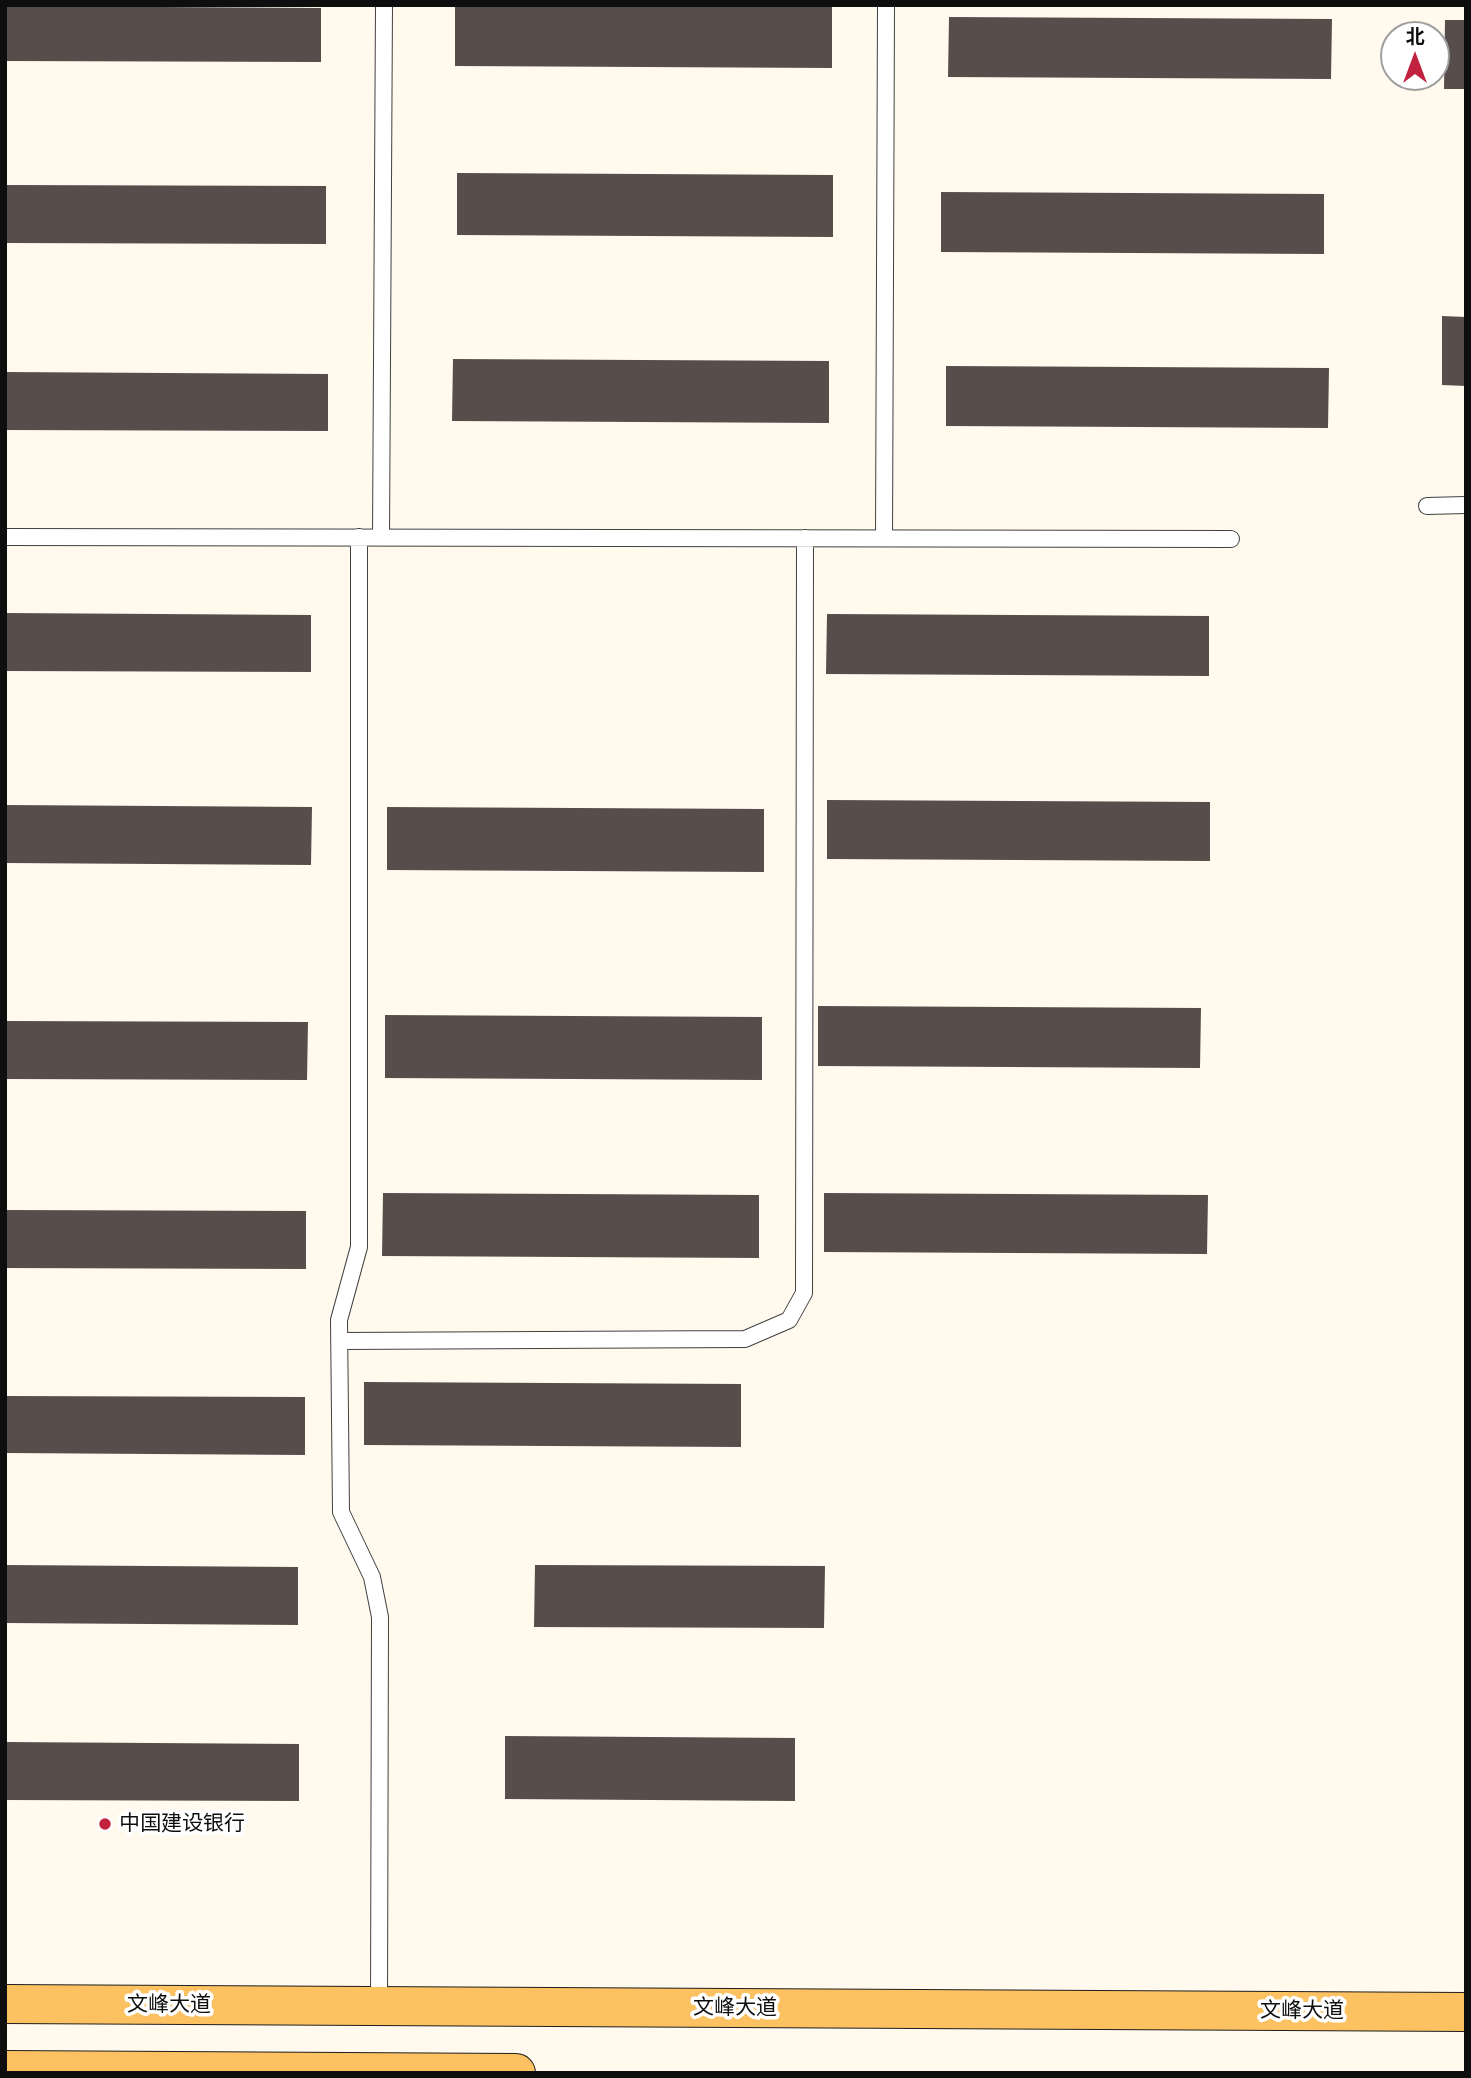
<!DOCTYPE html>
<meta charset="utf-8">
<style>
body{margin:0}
#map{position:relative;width:1471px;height:2078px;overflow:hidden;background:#fff9ee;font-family:"Crimson Pro","Noto Sans SC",serif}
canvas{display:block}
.frame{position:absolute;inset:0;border:7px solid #0e0e0e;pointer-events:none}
.north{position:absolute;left:1380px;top:21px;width:70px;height:70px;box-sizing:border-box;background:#fff;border:2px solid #9f9f9f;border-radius:50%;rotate:0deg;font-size:19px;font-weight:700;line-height:28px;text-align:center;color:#0e0e0e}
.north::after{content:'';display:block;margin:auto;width:24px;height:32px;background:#c2223f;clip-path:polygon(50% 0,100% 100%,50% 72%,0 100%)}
</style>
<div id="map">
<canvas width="1471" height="2078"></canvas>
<div class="frame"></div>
<div class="north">北</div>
</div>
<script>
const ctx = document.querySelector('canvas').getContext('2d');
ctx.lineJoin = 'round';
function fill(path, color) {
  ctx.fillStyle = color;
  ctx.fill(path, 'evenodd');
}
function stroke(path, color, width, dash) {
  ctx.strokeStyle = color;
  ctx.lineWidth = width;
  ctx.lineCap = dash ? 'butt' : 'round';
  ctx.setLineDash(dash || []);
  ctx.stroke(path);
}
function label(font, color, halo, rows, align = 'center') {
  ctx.font = font + ' "Crimson Pro","Noto Sans SC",serif';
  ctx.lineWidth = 7;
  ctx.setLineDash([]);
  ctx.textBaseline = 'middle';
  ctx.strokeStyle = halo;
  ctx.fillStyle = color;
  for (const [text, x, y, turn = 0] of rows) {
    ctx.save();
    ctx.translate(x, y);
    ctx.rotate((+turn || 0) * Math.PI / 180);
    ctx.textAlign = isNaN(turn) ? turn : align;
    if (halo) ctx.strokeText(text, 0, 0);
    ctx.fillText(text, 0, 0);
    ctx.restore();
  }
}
fill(new Path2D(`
 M455,5H832V68L455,66Z
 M5,6L321,8V62L5,61Z
 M949,17L1332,19L1331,79L948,77Z
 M1445,20H1466V89H1444Z
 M457,173L833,175V237L457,235Z
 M5,185L326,186V244L5,243Z
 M941,192L1324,194V254L941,252Z
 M1442,316L1466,317V386L1442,385Z
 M453,359L829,361V423L452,421Z
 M946,366L1329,368L1328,428L946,426Z
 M5,372L328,374V431L5,430Z
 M5,613L311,615V672L5,671Z
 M827,614L1209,616V676L826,674Z
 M827,800L1210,802V861L827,859Z
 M5,805L312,807L311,865L5,863Z
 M387,807L764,809V872L387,870Z
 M818,1006L1201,1008L1200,1068L818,1066Z
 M385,1015L762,1017V1080L385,1078Z
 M5,1021L308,1022L307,1080L5,1079Z
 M383,1193L759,1195V1258L382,1256Z
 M824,1193L1208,1195L1207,1254L824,1252Z
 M5,1210L306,1211V1269L5,1268Z
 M364,1382L741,1384V1447L364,1445Z
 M5,1396L305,1397V1455L5,1453Z
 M5,1565L298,1567V1625L5,1623Z
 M535,1565L825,1566L824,1628L534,1627Z
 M505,1736L795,1738V1801L505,1799Z
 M5,1742L299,1744V1801L5,1800Z`), '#574d4a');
const lane = new Path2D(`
 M1427,506L1466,505
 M5,537L1231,539
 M359,537V1247L339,1320L341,1512L372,1577L380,1617L379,2006
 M381,537L384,5
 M884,538L886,5
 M339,1341L745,1339L789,1320L804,1293L805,538`);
const primary = new Path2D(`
 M5,2004L1466,2012
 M5,2070L516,2073`);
stroke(lane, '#414141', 18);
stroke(primary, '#1f1f1f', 40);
stroke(lane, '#fff', 16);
stroke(primary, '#fcc161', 38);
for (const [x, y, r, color] of [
 [105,1824,7,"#c2223f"]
]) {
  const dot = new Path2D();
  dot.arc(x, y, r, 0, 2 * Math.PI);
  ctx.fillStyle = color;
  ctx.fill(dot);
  stroke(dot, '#fff', 2.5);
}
label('21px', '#0e0e0e', '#fff', [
 ["中国建设银行",119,1824]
], 'left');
label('21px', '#0e0e0e', '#fff', [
 ["文峰大道",169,2005],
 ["文峰大道",735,2008],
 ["文峰大道",1302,2011]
]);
</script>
